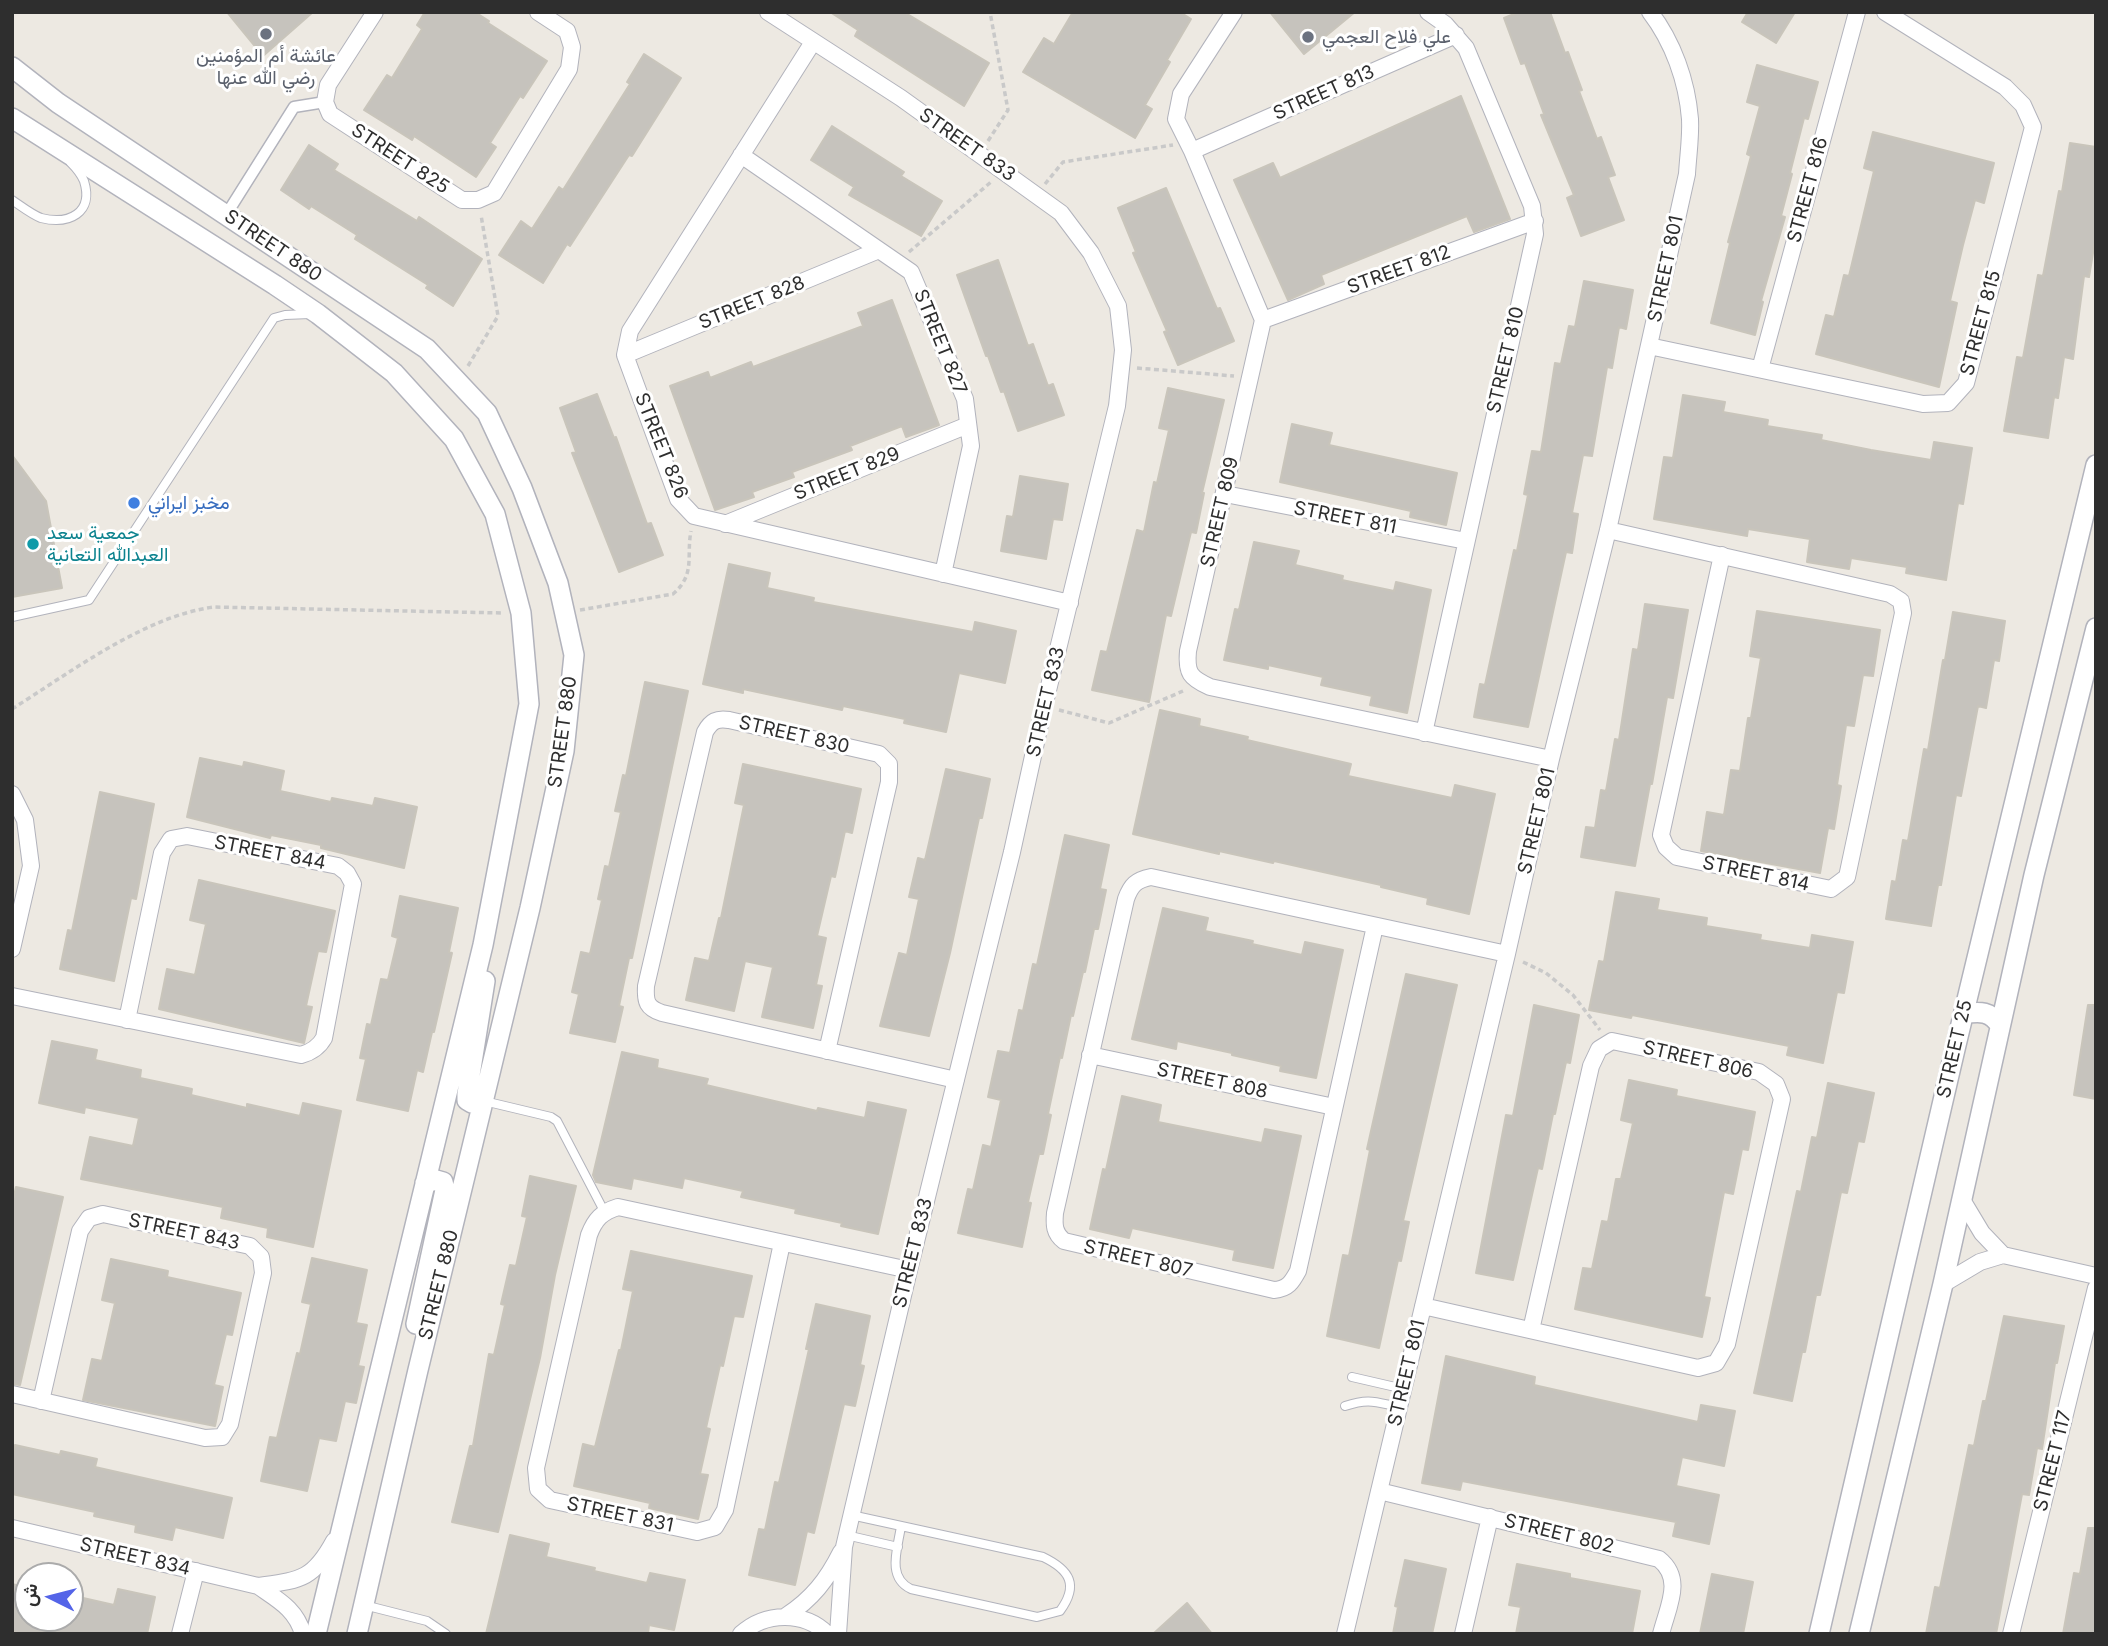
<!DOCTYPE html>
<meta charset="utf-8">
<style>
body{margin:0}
#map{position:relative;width:2108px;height:1646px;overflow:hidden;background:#ede9e2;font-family:Inter,Vazirmatn,sans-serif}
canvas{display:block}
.frame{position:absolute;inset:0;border:14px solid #2e2e2e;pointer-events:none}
.north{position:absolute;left:14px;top:1562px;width:70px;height:70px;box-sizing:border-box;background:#fff;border:2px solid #ababab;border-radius:50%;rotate:276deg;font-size:19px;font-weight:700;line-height:28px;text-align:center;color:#2e2e2e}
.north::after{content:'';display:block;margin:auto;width:24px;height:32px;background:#5464e8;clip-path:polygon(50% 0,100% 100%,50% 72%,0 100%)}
</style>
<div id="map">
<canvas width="2108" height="1646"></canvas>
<div class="frame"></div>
<div class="north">ش</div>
</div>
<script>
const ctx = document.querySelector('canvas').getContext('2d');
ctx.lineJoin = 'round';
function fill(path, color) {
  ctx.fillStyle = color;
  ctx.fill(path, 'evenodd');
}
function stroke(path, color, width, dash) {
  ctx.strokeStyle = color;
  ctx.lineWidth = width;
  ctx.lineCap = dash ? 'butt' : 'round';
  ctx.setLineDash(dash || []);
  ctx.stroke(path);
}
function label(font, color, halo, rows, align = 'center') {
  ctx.font = font + ' Inter,Vazirmatn,sans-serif';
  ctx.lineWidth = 6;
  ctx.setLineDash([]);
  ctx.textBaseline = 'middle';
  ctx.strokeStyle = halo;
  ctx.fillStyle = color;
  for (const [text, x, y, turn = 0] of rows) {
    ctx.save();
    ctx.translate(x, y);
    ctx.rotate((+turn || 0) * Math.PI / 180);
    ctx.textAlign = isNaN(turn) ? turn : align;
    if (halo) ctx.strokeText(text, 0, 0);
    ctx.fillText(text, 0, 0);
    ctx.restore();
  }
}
const building = new Path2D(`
 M227,12H313L263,56Z
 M425,12H475L489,21L488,23L547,61L523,98L520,96L490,143L496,147L476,177L414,136L412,140L364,110L387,75L392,78L422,29L417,25Z
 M830,12H904L989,63L964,106L855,36L858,30Z
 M1073,12H1180L1191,19L1167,60L1170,62L1145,105L1152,109L1135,138L1023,72L1044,38L1054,44Z
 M1270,12H1355L1304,54Z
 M1519,12H1550L1565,53L1568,52L1582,90L1579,91L1597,139L1601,137L1615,175L1608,177L1624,220L1581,236L1567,198L1574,195L1541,115L1544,114L1525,63L1521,64L1504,18Z
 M1748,12H1795L1776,43L1742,22Z
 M644,54L681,78L632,156L629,155L570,246L567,244L543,283L499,255L521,221L532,229L559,187L563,190L630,84L627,82Z
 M1757,65L1818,82L1808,119L1804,118L1790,173L1792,174L1781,216L1785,217L1761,301L1763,302L1755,335L1711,323L1730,243L1728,242L1751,156L1747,154L1760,106L1747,102Z
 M1461,96L1510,219L1474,232L1467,216L1321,275L1324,284L1288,300L1234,180L1273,163L1280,178Z
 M832,126L904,172L901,176L942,201L921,236L849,195L854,187L811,160Z
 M1873,132L1994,163L1984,203L1975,200L1963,245L1950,301L1957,303L1939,387L1816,354L1826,315L1834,317L1844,275L1849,276L1874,171L1864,168Z
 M2070,143L2096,147V235L2089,277L2084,276L2073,359L2064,357L2058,398L2054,397L2048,438L2004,431L2017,357L2023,358L2038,275L2043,276L2059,191L2062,192Z
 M309,145L338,164L334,170L417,221L419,217L482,259L453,306L426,288L428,285L355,239L357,235L311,206L309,209L281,190Z
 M1166,188L1217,309L1220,308L1234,341L1178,365L1164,332L1167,331L1133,253L1136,252L1118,208Z
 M998,260L1028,346L1033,344L1048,386L1053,384L1064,415L1018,431L1004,391L1001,392L988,356H986L957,275Z
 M1584,281L1633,290L1626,329L1619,327L1612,368L1607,367L1592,456L1583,455L1572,513L1578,514L1572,553L1566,552L1528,727L1474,717L1480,684L1485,685L1514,550L1517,551L1528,495L1524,494L1532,451L1541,452L1555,363L1561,364L1569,326L1575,327Z
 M892,300L939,425L906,437L902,426L850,446L852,450L792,472L794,477L752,492L754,497L715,510L670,386L708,372L710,378L751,362L753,367L863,326L858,313Z
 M1168,388L1224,400L1202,493H1204L1196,533L1191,532L1171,616L1166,615L1149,702L1092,690L1101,651L1107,652L1137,530L1144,532L1154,482L1157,483L1169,430L1159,428Z
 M597,394L614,438L616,437L647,524L651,523L663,555L619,572L572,453L576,452L560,408Z
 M1683,395L1725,402L1723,412L1768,420L1767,426L1822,435L1821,440L1871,450L1931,460L1934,442L1972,448L1963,504L1958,503L1946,580L1906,573L1907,567L1851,558L1849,569L1807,562L1810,539L1748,529L1747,536L1654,519L1664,457L1673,458Z
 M1292,424L1332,433L1329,445L1457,473L1446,525L1410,517L1411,511L1280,482Z
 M12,455L46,501L62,588L12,597Z
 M1020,476L1068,484L1062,520L1053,519L1046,559L1001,551L1007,516L1013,517Z
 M1254,542L1299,551L1295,565L1343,576L1342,580L1394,591L1396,582L1431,590L1407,713L1370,705L1372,696L1321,685L1323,677L1268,665V669L1224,660L1235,609L1239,610Z
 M729,564L770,573L767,588L814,598L813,602L973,632L975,622L1016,631L1005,683L959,673L946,732L904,723L905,719L843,706L842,710L743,689V693L703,684Z
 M1645,604L1688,610L1673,698L1667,697L1652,784H1650L1635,866L1581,857L1586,827L1595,828L1601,790L1606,791L1615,739L1619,740L1633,649L1638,650Z
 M1757,611L1880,630L1873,676L1863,675L1854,726L1846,725L1837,785L1841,786L1834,829L1828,828L1820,873L1701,851L1707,812L1724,815L1731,770L1740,771L1748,718H1751L1761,658L1750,656Z
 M1953,612L2005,621L1999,661L1994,660L1986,708L1978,706L1961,796L1956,795L1941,885H1938L1931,926L1886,919L1892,881L1896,882L1903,840L1908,841L1924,749L1928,750L1943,660H1945Z
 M645,682L688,691L632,958H629L619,1006L623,1007L615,1042L570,1033L579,994L572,992L581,952L590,954L602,900L598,899L605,866L609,867L621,812L615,811L623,775L626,776Z
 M1160,710L1200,719L1199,726L1248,737L1247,740L1351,764L1348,776L1452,798L1455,785L1495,794L1469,914L1427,904L1428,898L1381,887V885L1274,861L1273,863L1219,851V854L1133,834Z
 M200,758L243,767L244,762L284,771L280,791L331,802L332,798L373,806L375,798L417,807L404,868L321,848V845L271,835L270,838L187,817Z
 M743,764L861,789L852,833L845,831L835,877L831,876L817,936L826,938L816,985L822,986L813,1028L762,1017L773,967L745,961L734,1011L686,1000L695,958L709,961L719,918H721L744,805L735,803Z
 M946,769L990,779L982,818H979L950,953L929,1036L880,1026L899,953L907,955L919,899L909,897L918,858L925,860Z
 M100,792L154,804L136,899L131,898L114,981L60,969L68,930L72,931Z
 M1065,835L1109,845L1100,889L1106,890L1098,929H1094L1085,972H1083L1073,1016L1071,1015L1062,1058L1060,1057L1048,1114L1051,1115L1043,1154H1039L1028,1202L1031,1203L1022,1247L958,1233L968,1189L973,1190L983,1145L991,1147L1001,1100L988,1097L998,1051L1010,1053L1019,1010L1023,1011L1033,964L1037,965Z
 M199,880L335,911L326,952L318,951L306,1006L312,1007L304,1043L159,1009L167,969L195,975L206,924L190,920Z
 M1616,892L1659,899L1657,910L1707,918L1706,926L1761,935L1760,940L1810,948L1812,935L1853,942L1844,993L1837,992L1823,1063L1787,1055L1789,1046L1632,1015L1631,1018L1589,1010L1599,961L1604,962Z
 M400,896L458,908L449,952L452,953L434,1032H432L423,1072L417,1070L408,1111L357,1100L366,1059L360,1058L367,1024L371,1025L381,979L388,980L398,938L392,936Z
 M1163,908L1208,918L1205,931L1253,941L1252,944L1302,955L1305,942L1343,950L1316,1078L1280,1071L1281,1066L1232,1055V1053L1177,1041L1176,1049L1132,1039Z
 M1406,974L1457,985L1403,1221L1409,1222L1401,1261L1398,1260L1379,1348L1327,1336L1343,1255L1349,1256L1370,1150L1367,1149Z
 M1534,1005L1579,1015L1570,1063L1566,1062L1555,1114H1553L1542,1169L1538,1168L1513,1280L1476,1273L1506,1115L1513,1116Z
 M2088,1005H2096V1099L2074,1095Z
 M52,1041L97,1050L95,1060L141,1070L140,1078L192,1089L191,1095L247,1108V1104L300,1116L303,1103L341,1111L313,1247L267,1237L268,1228L221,1218L223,1207L81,1179L90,1137L133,1146L139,1118L85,1107L84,1113L39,1103Z
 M622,1052L658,1060L657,1068L708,1079L706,1085L817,1111L818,1108L865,1118L868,1102L906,1110L878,1234L841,1226L842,1223L795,1213L796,1209L741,1197L743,1191L684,1178L682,1188L633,1178L631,1189L596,1182L593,1175Z
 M1629,1080L1677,1090L1676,1096L1755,1112L1748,1150L1742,1149L1733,1194L1724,1192L1704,1297L1710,1298L1702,1337L1575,1309L1583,1268L1592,1269L1602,1221L1608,1222L1616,1179H1621L1633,1123L1621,1120Z
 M1828,1083L1874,1093L1864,1142L1858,1141L1847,1193L1841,1192L1820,1295H1816L1805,1352H1802L1792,1401L1754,1393L1797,1191L1801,1192L1812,1137L1817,1138Z
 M1122,1096L1161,1105L1158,1122L1262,1143L1265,1129L1301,1136L1273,1268L1233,1260L1235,1250L1132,1228L1129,1238L1090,1229L1103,1169L1106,1170Z
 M530,1176L576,1186L555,1275L540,1358L498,1532L452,1522L470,1446H473L489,1354L494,1355L505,1305L501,1304L510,1265L516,1266L527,1217L522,1216Z
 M16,1187L63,1197L20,1385L12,1384V1204Z
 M631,1251L752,1276L743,1317L734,1316L723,1366L720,1365L706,1428L710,1429L700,1474L708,1475L698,1519L649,1508L650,1503L574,1486L583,1444L595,1447L619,1350H621L633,1291L623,1289Z
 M312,1258L367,1270L356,1323L367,1325L358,1366L364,1367L356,1403L345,1401L336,1441L319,1438L307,1491L261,1481L270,1437L277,1438L297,1353L300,1354L311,1304L302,1302Z
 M111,1259L168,1271L167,1277L241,1293L232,1335L226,1334L214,1385L223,1387L215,1426L83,1400L92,1359L102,1361L115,1303L102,1300Z
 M816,1304L870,1316L860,1365L864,1366L855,1406L844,1404L814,1533L807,1531L795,1585L749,1575L759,1529L765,1530L775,1482L779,1483L809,1349H806Z
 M2004,1316L2064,1326L2057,1363H2055L2042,1449L2037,1448L2029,1495L2022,1494L1996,1634H1926L1935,1587L1940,1588L1969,1445L1974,1446L1983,1401H1986Z
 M1446,1356L1535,1377L1534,1385L1698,1422L1701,1405L1735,1411L1724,1466L1682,1457L1676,1486L1719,1495L1709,1544L1673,1536L1676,1522L1462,1481L1460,1490L1422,1483Z
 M15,1445L60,1455L61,1451L97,1459L95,1467L232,1498L223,1538L175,1527L172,1540L135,1532L136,1525L94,1516L95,1512L12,1494V1460Z
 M2088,1528H2096V1634H2063L2074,1573L2080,1574Z
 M510,1535L549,1544L546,1557L595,1568L594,1571L647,1583L650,1573L685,1580L674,1630L649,1625L648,1634H486Z
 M1405,1560L1446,1569L1432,1634H1393L1398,1607L1395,1606Z
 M1517,1564L1570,1574V1578L1640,1591L1632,1634H1516L1521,1607L1509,1605Z
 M1712,1574L1753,1582L1743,1634H1700Z
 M12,1584L28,1588V1618H70V1595L114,1605L118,1589L155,1597L147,1634H22L12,1632Z
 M1187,1603L1212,1634H1153Z`);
fill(building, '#c6c3bd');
stroke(building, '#c9c5bb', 2);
const service = new Path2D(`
 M12,200C21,206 31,214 41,218C69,225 94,213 84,181C81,174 76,168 71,163
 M12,617L89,600L274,318L285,315L310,314
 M484,1101L551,1117L557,1121L604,1211
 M1352,1377L1404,1389
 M1345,1406C1369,1398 1375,1402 1399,1407
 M851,1515L1043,1557C1070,1570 1079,1585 1060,1611L1037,1617L911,1589C886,1577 898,1548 901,1526
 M846,1535L898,1547
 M364,1605L427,1621L446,1634`);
const pedestrian = new Path2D(`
 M226,215L294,107L325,102`);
const minor = new Path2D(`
 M375,12L328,85L325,102L330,114L462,200H478L494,193L569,69L572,47L567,31L538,12
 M768,12L901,98L1061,213L1091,253L1118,306L1123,350L1117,406L1042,715L1012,852L909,1270L844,1547L838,1634
 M1234,12L1181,94L1176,119L1192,151L1263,320L1188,651C1186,673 1190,678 1210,687L1551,759
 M813,42L630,331L625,355L678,499L694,516L1070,603
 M1192,151L1456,35
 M741,155L911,272L965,399L971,446L943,574
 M1263,320L1535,221
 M1649,346L1923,404L1948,403L1966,383L2033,127L2023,105L2005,87L1885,12
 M625,355L879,250
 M1760,369L1857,12
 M1225,494L1466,541
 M725,524L968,425
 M1608,530L1890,594L1901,601L1903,613L1847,877L1831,889L1677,857L1666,847L1661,835L1722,555
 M1424,733L1535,234L1532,206L1466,48L1445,24L1428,12
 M12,794L25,820L31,866L12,949
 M1375,926L1298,1271C1292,1282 1288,1289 1274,1290L1064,1241C1054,1233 1054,1225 1055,1213L1126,899C1131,885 1136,880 1151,877L1507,954
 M12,996L301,1055C312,1052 319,1047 324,1038L353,884L347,873L338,866L187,836L171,839L162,853L127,1020
 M827,1051L889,782V764L879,754L729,720C717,718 711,721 705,732L646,986C645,1002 647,1008 662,1013L956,1080
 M1090,1055L1334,1107
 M1961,1198L1982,1233L2003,1255
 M782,1243L725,1510L715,1527L697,1532L550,1500L538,1489L536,1468L589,1235C595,1219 602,1212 618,1207L909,1270
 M1943,1284L1980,1262L2003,1255L2096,1276
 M1423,1306L1698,1368L1716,1363L1727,1344L1782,1099L1776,1084L1759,1072L1612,1041L1599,1049L1591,1066L1531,1330
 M12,1394L205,1438L222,1437L230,1424L263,1273L261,1257L250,1246L103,1214L89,1218L80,1231L41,1401
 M1379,1491L1659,1559C1684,1579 1668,1606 1661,1634
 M12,1528L258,1586C300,1580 313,1580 334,1541
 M258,1586C278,1600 296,1609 303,1634
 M786,1616C812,1599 827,1580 841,1552
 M180,1634L196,1571
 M741,1634C765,1612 804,1611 827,1634
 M1345,1634L1507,954L1551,759L1608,530L1687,174C1688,156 1691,137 1690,119C1687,81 1673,42 1650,12
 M1463,1634L1490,1517
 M2011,1634L2096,1288`);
const tertiary = new Path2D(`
 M12,67L58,103L427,349L487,413L522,488L558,583L574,655L564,751L530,908L418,1370L357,1634
 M12,118L275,285L318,314L394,373L454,439L495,514L521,613L529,704L483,945L316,1634
 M1964,1014C1979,1011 1992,1011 2000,1026
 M484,1101L472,1103L467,1100V1094L485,981
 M416,1324L445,1190L443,1182L436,1180L425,1183
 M1819,1634L1956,1045L2096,465
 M1859,1634L1943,1284L2034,875L2096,628`);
stroke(service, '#b2b3bc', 10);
stroke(pedestrian, '#b2b3bc', 13);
stroke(minor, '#b2b3bc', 18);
stroke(tertiary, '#b2b3bc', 22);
stroke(new Path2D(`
 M988,141L1008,110L990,12
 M1045,184L1063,162L1173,145
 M909,252L991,182
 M468,366L498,316L481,215
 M1137,368L1234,376
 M580,610L673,594C696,574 686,557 691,531
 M12,709C71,672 145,616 214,607L502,613
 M1059,710L1109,723L1183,691
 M1523,962L1546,973L1573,995L1600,1030`), '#c9c9c9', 3.5, [5, 3.5]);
stroke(service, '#fff', 8);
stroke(pedestrian, '#fff', 10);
stroke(minor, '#fff', 16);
stroke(tertiary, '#fff', 19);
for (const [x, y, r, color] of [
 [266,34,7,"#6b7280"],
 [1308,37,7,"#6b7280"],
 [134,503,7,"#3f7fe0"],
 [33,544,7,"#0f9aa8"]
]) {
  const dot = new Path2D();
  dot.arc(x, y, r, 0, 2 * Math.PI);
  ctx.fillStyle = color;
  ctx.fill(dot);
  stroke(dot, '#fff', 2.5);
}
label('19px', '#5b616d', '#fff', [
 ["علي فلاح العجمي",1322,37],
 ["عائشة أم المؤمنين",266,56,"center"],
 ["رضي الله عنها",266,78,"center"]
], 'left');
label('19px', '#2e2e2e', '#fff', [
 ["STREET 813",1324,93,-24],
 ["STREET 833",967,145,35],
 ["STREET 825",400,159,33],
 ["STREET 816",1808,190,-75],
 ["STREET 880",273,246,34],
 ["STREET 801",1666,269,-78],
 ["STREET 812",1399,270,-20],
 ["STREET 828",752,303,-22],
 ["STREET 815",1981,323,-75],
 ["STREET 827",940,342,68],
 ["STREET 810",1506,360,-77],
 ["STREET 826",661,446,68],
 ["STREET 829",847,474,-22],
 ["STREET 809",1220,512,-77],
 ["STREET 811",1345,518,11],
 ["STREET 833",1046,702,-77],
 ["STREET 880",563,732,-82],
 ["STREET 830",794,735,13],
 ["STREET 801",1537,821,-77],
 ["STREET 844",270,853,11],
 ["STREET 814",1756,874,12],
 ["STREET 25",1955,1049,-77],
 ["STREET 806",1698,1060,13],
 ["STREET 808",1212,1081,12],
 ["STREET 843",184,1232,12],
 ["STREET 833",913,1253,-76],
 ["STREET 807",1138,1259,13],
 ["STREET 880",439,1285,-76],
 ["STREET 801",1407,1373,-77],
 ["STREET 117",2053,1461,-76],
 ["STREET 831",620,1515,12],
 ["STREET 802",1559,1534,14],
 ["STREET 834",135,1557,13]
]);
label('19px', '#366cbe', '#fff', [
 ["مخبز ايراني",148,503]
], 'left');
label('19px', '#0d838f', '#fff', [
 ["جمعية سعد",47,533],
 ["العبدالله التعانية",47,555]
], 'left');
</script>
